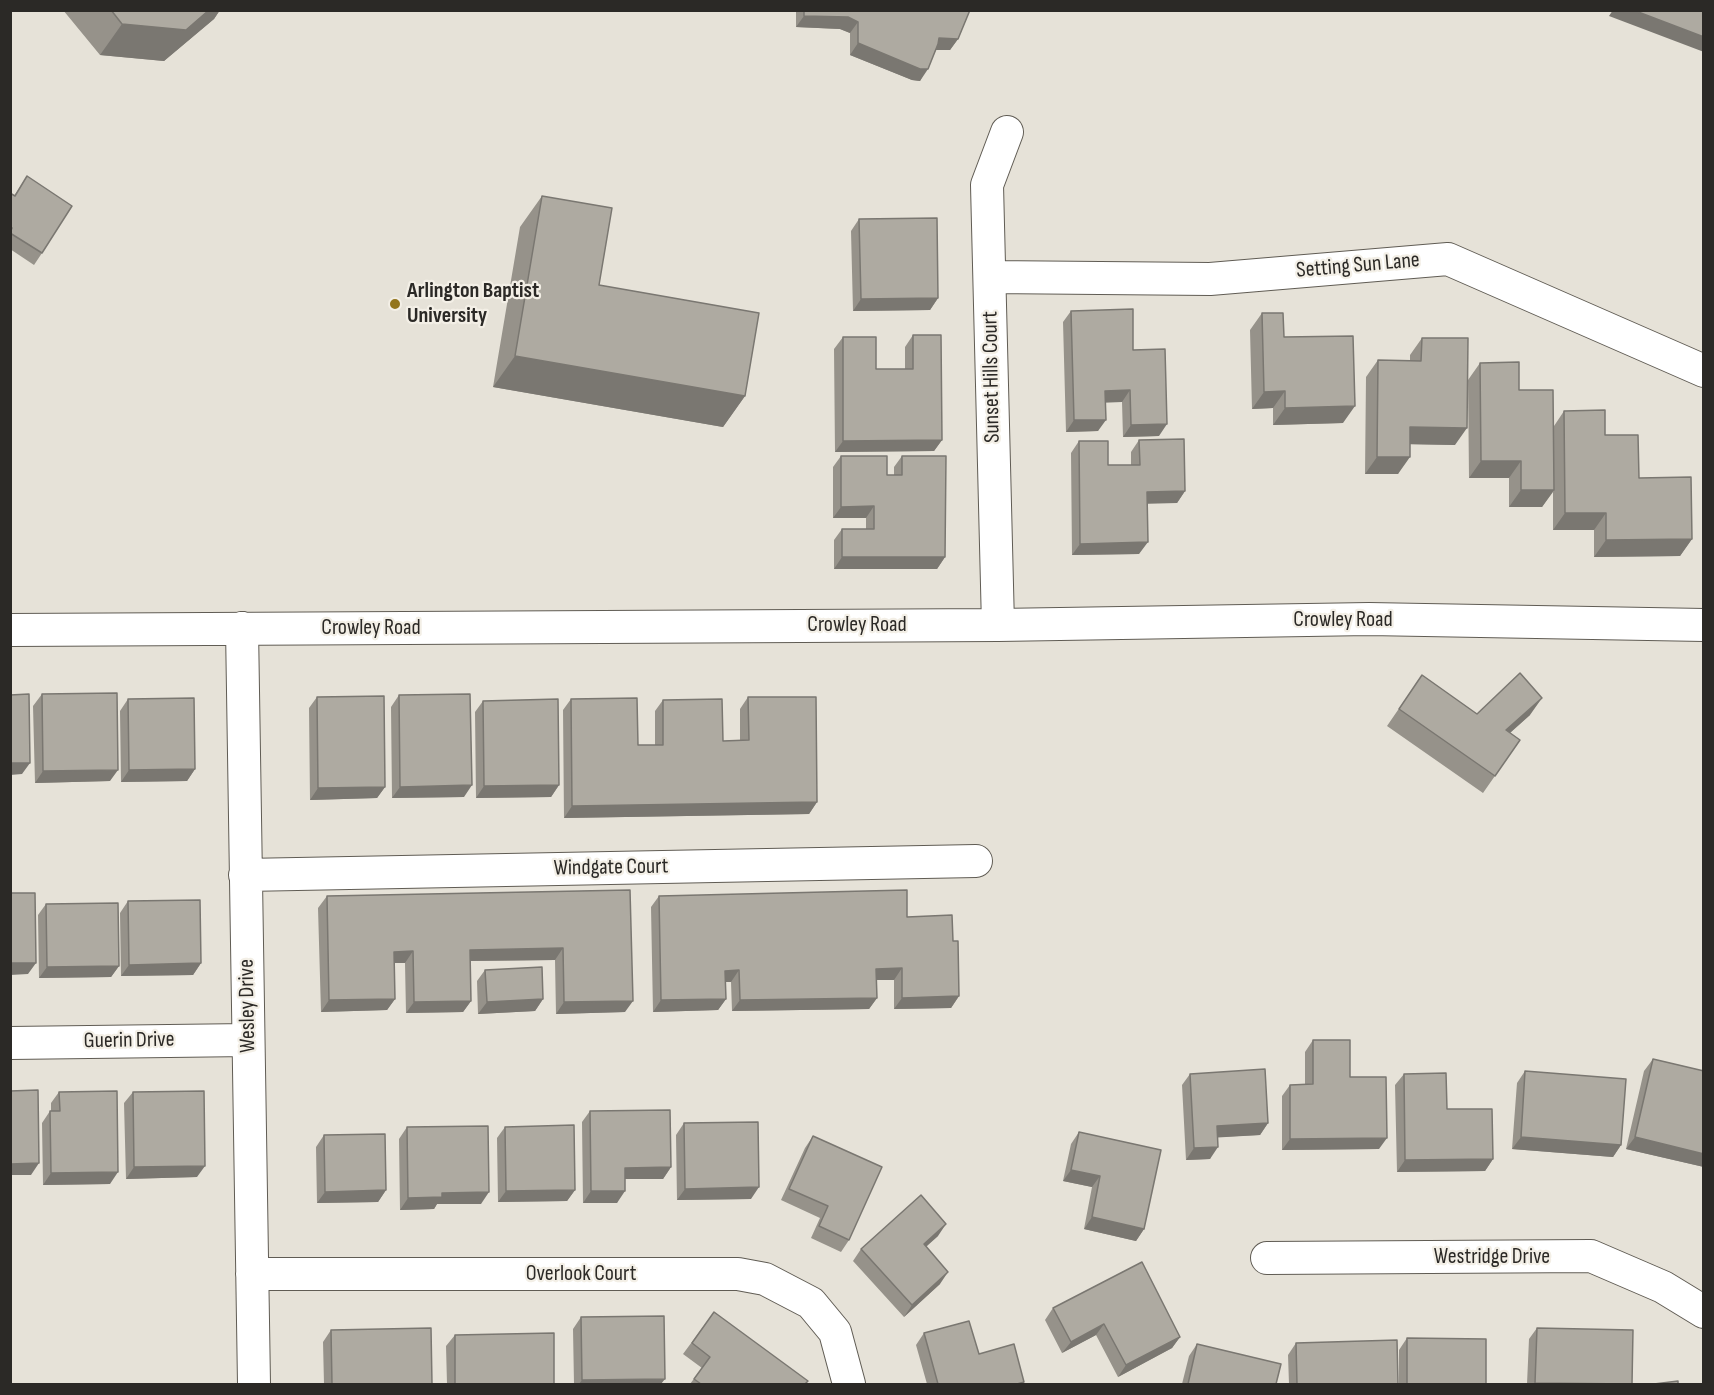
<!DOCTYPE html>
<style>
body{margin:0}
#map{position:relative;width:1714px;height:1395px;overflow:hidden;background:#e6e2d8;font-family:"Sofia Sans Condensed",sans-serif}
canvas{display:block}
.frame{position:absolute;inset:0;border:12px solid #2b2926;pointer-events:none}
</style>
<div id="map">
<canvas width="1714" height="1395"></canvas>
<div class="frame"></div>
</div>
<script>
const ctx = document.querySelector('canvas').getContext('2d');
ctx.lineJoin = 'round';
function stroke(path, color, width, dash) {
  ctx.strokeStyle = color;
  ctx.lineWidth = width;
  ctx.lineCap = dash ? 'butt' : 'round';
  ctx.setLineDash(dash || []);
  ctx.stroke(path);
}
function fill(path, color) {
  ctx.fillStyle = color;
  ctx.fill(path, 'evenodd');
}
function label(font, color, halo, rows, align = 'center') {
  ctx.font = font + ' "Sofia Sans Condensed",sans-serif';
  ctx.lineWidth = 4.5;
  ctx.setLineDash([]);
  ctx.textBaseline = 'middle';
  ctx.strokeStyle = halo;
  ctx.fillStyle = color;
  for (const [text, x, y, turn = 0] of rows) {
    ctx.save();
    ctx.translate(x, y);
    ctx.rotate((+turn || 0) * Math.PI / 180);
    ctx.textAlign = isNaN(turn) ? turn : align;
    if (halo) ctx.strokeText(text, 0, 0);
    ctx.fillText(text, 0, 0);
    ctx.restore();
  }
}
const minor = new Path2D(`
 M990,277L1210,279L1448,259L1704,371
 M998,625L987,185L1007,132
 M242,628L254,1384
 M10,630L998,625L1369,619L1704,625
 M245,875L976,861
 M10,1043L248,1040
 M1267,1258L1591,1256L1663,1287L1704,1312
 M252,1274H738L765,1279L811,1303L835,1332L849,1384`);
stroke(minor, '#605c54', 34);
stroke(minor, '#fff', 32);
fill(new Path2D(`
 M63,10H220L214,19L164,61L100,55Z
 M796,10H970L958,39L950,50H936L920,81L912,80L850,55V33L840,29L796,27Z
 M27,176L42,253L34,265L10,249V193L14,196Z
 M542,196L599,285L745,396L723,427L493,387L520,227Z
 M859,219L938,298L930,310L853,311L851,231Z
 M1071,311L1133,350L1159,436L1123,437L1122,402H1106L1098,431L1066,432L1063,322Z
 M1262,313L1284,337L1343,423L1273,425V408L1252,409L1250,330Z
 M913,335L942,440L934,451L835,452L834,349L843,337L876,369H905V347Z
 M1422,338L1455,445L1410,444L1398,474H1365L1366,377L1378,360H1410V355Z
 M1480,363L1519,390L1554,426L1564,411L1605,435L1639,478L1692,539L1680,556L1594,557V530H1553V492L1542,507H1509V478H1469L1468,380Z
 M1139,440L1185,491L1177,503H1147L1139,554L1072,555L1071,453L1079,441L1108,465H1131V452Z
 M841,456L887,475H894V467L902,456L945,557L937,569H834V540L842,529H866V518H833V467Z
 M1422,675L1477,714L1530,715L1510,733L1520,740L1483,793L1387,726Z
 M42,694L110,781L35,783L33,706Z
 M399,695L464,797L392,798L391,707Z
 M317,697L385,787L377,798L310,800L309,708Z
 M748,697L817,802L809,814L564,818L563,710L571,699L638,745H655V711L663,700L723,741L740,740V709Z
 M128,699L195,769L187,781L121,782L120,711Z
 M483,701L559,785L551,797L476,798L475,712Z
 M630,890L625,1012L556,1014L555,960L470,961L471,1001L463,1012L406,1013L405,963H394L395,999L387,1010L321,1012L318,908L327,896Z
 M659,896L907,917L953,941L959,996L951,1008L894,1009V980H877V998L869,1009L732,1011L731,982H726V999L718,1010L653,1012L651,907Z
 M128,901L201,963L193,975L121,976L120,913Z
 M46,904L119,966L111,977L39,978L38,915Z
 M485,970L543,999L535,1011L478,1014L477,981Z
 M1313,1040L1350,1077L1379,1149L1282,1150V1096L1290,1085L1305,1084V1052Z
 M1653,1059L1704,1071V1167L1626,1149L1644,1071Z
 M1525,1071L1621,1145L1613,1157L1512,1149L1517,1083Z
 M1190,1074L1268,1123L1260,1135L1218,1137L1210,1159L1186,1160L1182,1085Z
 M1404,1074L1447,1109L1493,1159L1485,1171L1397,1172L1395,1085Z
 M59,1092L110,1184L43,1185L42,1123L50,1111H51V1103Z
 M133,1092L197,1177L126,1179L124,1103Z
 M590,1111L671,1167L663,1179H625L617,1203H583L582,1122Z
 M684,1123L751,1199L677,1200L676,1135Z
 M407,1127L481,1204H437L434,1209L400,1210L399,1139Z
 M505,1127L575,1190L567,1201L498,1202L497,1138Z
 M1079,1132L1144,1229L1136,1241L1084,1229L1092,1187L1063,1181L1071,1144Z
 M324,1135L386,1190L378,1202L317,1203L316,1147Z
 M813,1136L849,1240L841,1252L811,1238L820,1218L781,1200L805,1148Z
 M938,1236L926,1247L940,1284L904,1317L853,1261L861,1249Z
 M1053,1308L1180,1337L1172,1348L1118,1377L1096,1335L1062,1353L1045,1320Z
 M714,1312L805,1384H690L702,1368L683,1354Z
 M581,1317L661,1384H574L573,1329Z
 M1537,1328L1632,1384H1527L1529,1339Z
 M331,1330L432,1384H324L323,1342Z
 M924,1333L979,1354L1024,1382L1023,1384H927L916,1345Z
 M455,1335L554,1384H447L446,1346Z
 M1407,1338L1486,1384H1399V1350Z
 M1296,1343L1398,1384H1289L1288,1355Z
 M1197,1344L1276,1384H1182L1189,1356Z`), '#96928a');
fill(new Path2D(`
 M209,10H220L214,19L164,61L100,55L122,24Z
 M1613,10H1633L1704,37V52L1609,16Z
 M804,16L848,17L858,22L850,33L840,29L796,27Z
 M939,38L958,39L950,50H931Z
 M858,43L928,69L920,81L912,80L850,55Z
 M938,298L930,310L853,311L861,299Z
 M515,356L745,396L723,427L493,387Z
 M1130,390L1122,402L1097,403L1105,391Z
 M1285,391L1273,408L1252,409L1264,392Z
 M1355,406L1343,423L1273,425L1285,408Z
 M1074,420H1106L1098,431L1066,432Z
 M1167,424L1159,436L1123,437L1131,425Z
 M1410,427L1467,428L1455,445L1398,444Z
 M942,440L934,451L835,452L843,441Z
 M1377,457H1410L1398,474H1365Z
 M1481,461H1521L1509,478H1469Z
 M1521,490H1554L1542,507H1509Z
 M1185,491L1177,503L1139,504L1147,492Z
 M874,506L866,518H833L841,507Z
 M1565,513H1606L1594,530H1553Z
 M1692,539L1680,556L1594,557L1606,540Z
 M1148,542L1139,554L1072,555L1080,544Z
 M842,557H945L937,569H834Z
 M1542,698L1530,715L1494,747L1506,730Z
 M10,763H30L22,774L10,775Z
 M195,769L187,781L121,782L129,770Z
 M118,770L110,781L35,783L43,771Z
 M472,785L464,797L392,798L400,787Z
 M559,785L551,797L476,798L484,786Z
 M385,787L377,798L310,800L318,788Z
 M817,802L809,814L564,818L572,806Z
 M563,948L555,960L462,961L470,950Z
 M413,951L405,963H386L394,952Z
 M10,963H36L28,974L10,975Z
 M201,963L193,975L121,976L129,965Z
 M119,966L111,977L39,978L47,967Z
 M902,968L894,980H868L876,969Z
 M739,970L731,982H717L725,971Z
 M959,996L951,1008L894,1009L902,998Z
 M877,998L869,1009L732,1011L740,1000Z
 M395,999L387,1010L321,1012L329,1000Z
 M543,999L535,1011L478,1014L487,1002Z
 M726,999L718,1010L653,1012L661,1000Z
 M471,1001L463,1012L406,1013L414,1002Z
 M633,1001L625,1012L556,1014L564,1002Z
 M1268,1123L1260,1135L1209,1138L1217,1126Z
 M1521,1137L1621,1145L1613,1157L1512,1149Z
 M1635,1137L1704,1154V1167L1626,1149Z
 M1387,1138L1379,1149L1282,1150L1290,1139Z
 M1218,1147L1210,1159L1186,1160L1194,1148Z
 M1493,1159L1485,1171L1397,1172L1405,1160Z
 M39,1163L31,1175H10V1164Z
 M205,1166L197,1177L126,1179L134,1167Z
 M671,1167L663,1179H617L625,1168Z
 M1071,1170L1100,1176L1092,1187L1063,1181Z
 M118,1172L110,1184L43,1185L51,1173Z
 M759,1187L751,1199L677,1200L685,1189Z
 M386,1190L378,1202L317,1203L325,1192Z
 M575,1190L567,1201L498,1202L506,1191Z
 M591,1191H625L617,1203H583Z
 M489,1192L481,1204H437L434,1209L400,1210L408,1198L442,1193Z
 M1092,1217L1144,1229L1136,1241L1084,1229Z
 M946,1224L938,1236L915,1256L924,1244Z
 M948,1272L940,1284L904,1317L912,1305Z
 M1104,1324L1096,1335L1062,1353L1071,1342Z
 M1180,1337L1172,1348L1118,1377L1126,1365Z
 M665,1379L661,1384H579L582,1380Z
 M1535,1383L1619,1384H1534Z`), '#7a7771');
const building = new Path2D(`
 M111,10H209L186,30L122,24Z
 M804,10H970L958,39L939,38L938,44L928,69H920L858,43V22L848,17L804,16Z
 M1633,10H1704V37Z
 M27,176L72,206L42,253L10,233L12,228L10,227V193L15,196Z
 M542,196L612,208L599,285L759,313L745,396L515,356Z
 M937,218L938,298L861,299L859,219Z
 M1133,309V350L1165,349L1167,424L1131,425L1130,390L1105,391L1106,420H1074L1071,311Z
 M1262,313H1283L1284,337L1353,336L1355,406L1285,408V391L1264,392Z
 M913,335H941L942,440L843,441V337H876V369H913Z
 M1422,338H1468L1467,428L1410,427V457H1377L1378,360L1421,361Z
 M1519,362V390H1553L1554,490H1521V461H1481L1480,363Z
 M1605,410V435H1638L1639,478L1691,477L1692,539L1606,540V513H1565L1564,411Z
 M1184,439L1185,491L1147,492L1148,542L1080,544L1079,441H1108V465H1140L1139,440Z
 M841,456H887V475H902V456H946L945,557H842V529H874V506L841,507Z
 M1520,673L1542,698L1506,730L1520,740L1495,776L1399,709L1422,675L1477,714Z
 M117,693L118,770L43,771L42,694Z
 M29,694L30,763H10V695Z
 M470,694L472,785L400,787L399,695Z
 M384,696L385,787L318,788L317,697Z
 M748,697H816L817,802L572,806L571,699L637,698L638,745H663V700L722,699L723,741L749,740Z
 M194,698L195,769L129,770L128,699Z
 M558,699L559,785L484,786L483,701Z
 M630,890L633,1001L564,1002L563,948L470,950L471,1001L414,1002L413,951L394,952L395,999L329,1000L327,896Z
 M907,890V917L952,915L953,941H958L959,996L902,998V968L876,969L877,998L740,1000L739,970L725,971L726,999L661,1000L659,896Z
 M10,893H35L36,963H10Z
 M200,900L201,963L129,965L128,901Z
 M118,903L119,966L47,967L46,904Z
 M542,967L543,999L487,1002L485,970Z
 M1313,1040H1350V1077H1386L1387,1138L1290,1139V1085L1313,1084Z
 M1653,1059L1704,1071V1154L1635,1137Z
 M1265,1069L1268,1123L1217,1126L1218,1147L1194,1148L1190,1074Z
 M1525,1071L1626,1079L1621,1145L1521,1137Z
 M1446,1073L1447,1109H1492L1493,1159L1405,1160L1404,1074Z
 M38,1090L39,1163L10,1164V1091Z
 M117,1091L118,1172L51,1173L50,1111H60L59,1092Z
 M204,1091L205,1166L134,1167L133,1092Z
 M670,1110L671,1167L625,1168V1191H591L590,1111Z
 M758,1122L759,1187L685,1189L684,1123Z
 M574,1125L575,1190L506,1191L505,1127Z
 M488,1126L489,1192L442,1193V1197L408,1198L407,1127Z
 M1079,1132L1161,1150L1144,1229L1092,1217L1100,1176L1071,1170Z
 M385,1134L386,1190L325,1192L324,1135Z
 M813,1136L882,1167L849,1240L819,1226L828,1206L789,1189Z
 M921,1195L946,1224L924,1244L948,1272L912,1305L861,1249Z
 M1142,1262L1180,1337L1126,1365L1104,1324L1071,1342L1053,1308Z
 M714,1312L808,1381L805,1384H701L694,1379L710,1357L692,1343Z
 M664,1316L665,1379L582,1380L581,1317Z
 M969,1321L979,1354L1014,1344L1024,1382L1017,1384H938L924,1333Z
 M431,1328L432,1384H332L331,1330Z
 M1537,1328L1633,1330L1632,1384L1535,1383Z
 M554,1333V1384H455V1335Z
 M1407,1338L1486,1339V1384H1407Z
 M1397,1340L1398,1384H1297L1296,1343Z
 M1197,1344L1281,1364L1276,1384H1188Z
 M1678,1381V1384H1654Z`);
fill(building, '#aeaaa1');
stroke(building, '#7a7771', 1.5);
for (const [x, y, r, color] of [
 [395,304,6,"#93751c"]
]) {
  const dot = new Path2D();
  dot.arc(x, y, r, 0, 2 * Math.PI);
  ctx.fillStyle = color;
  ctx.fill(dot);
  stroke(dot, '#f3efe6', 2);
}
label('22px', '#2b2926', '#f3efe6', [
 ["Setting Sun Lane",1358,266,-5],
 ["Sunset Hills Court",992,377,-91],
 ["Crowley Road",1343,620],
 ["Crowley Road",857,625],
 ["Crowley Road",371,628],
 ["Windgate Court",611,868,-1],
 ["Wesley Drive",248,1006,-91],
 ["Guerin Drive",129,1041,-1],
 ["Westridge Drive",1492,1257],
 ["Overlook Court",581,1274]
]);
label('bold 22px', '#2b2926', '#f3efe6', [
 ["Arlington Baptist",407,291],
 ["University",407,316]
], 'left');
</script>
